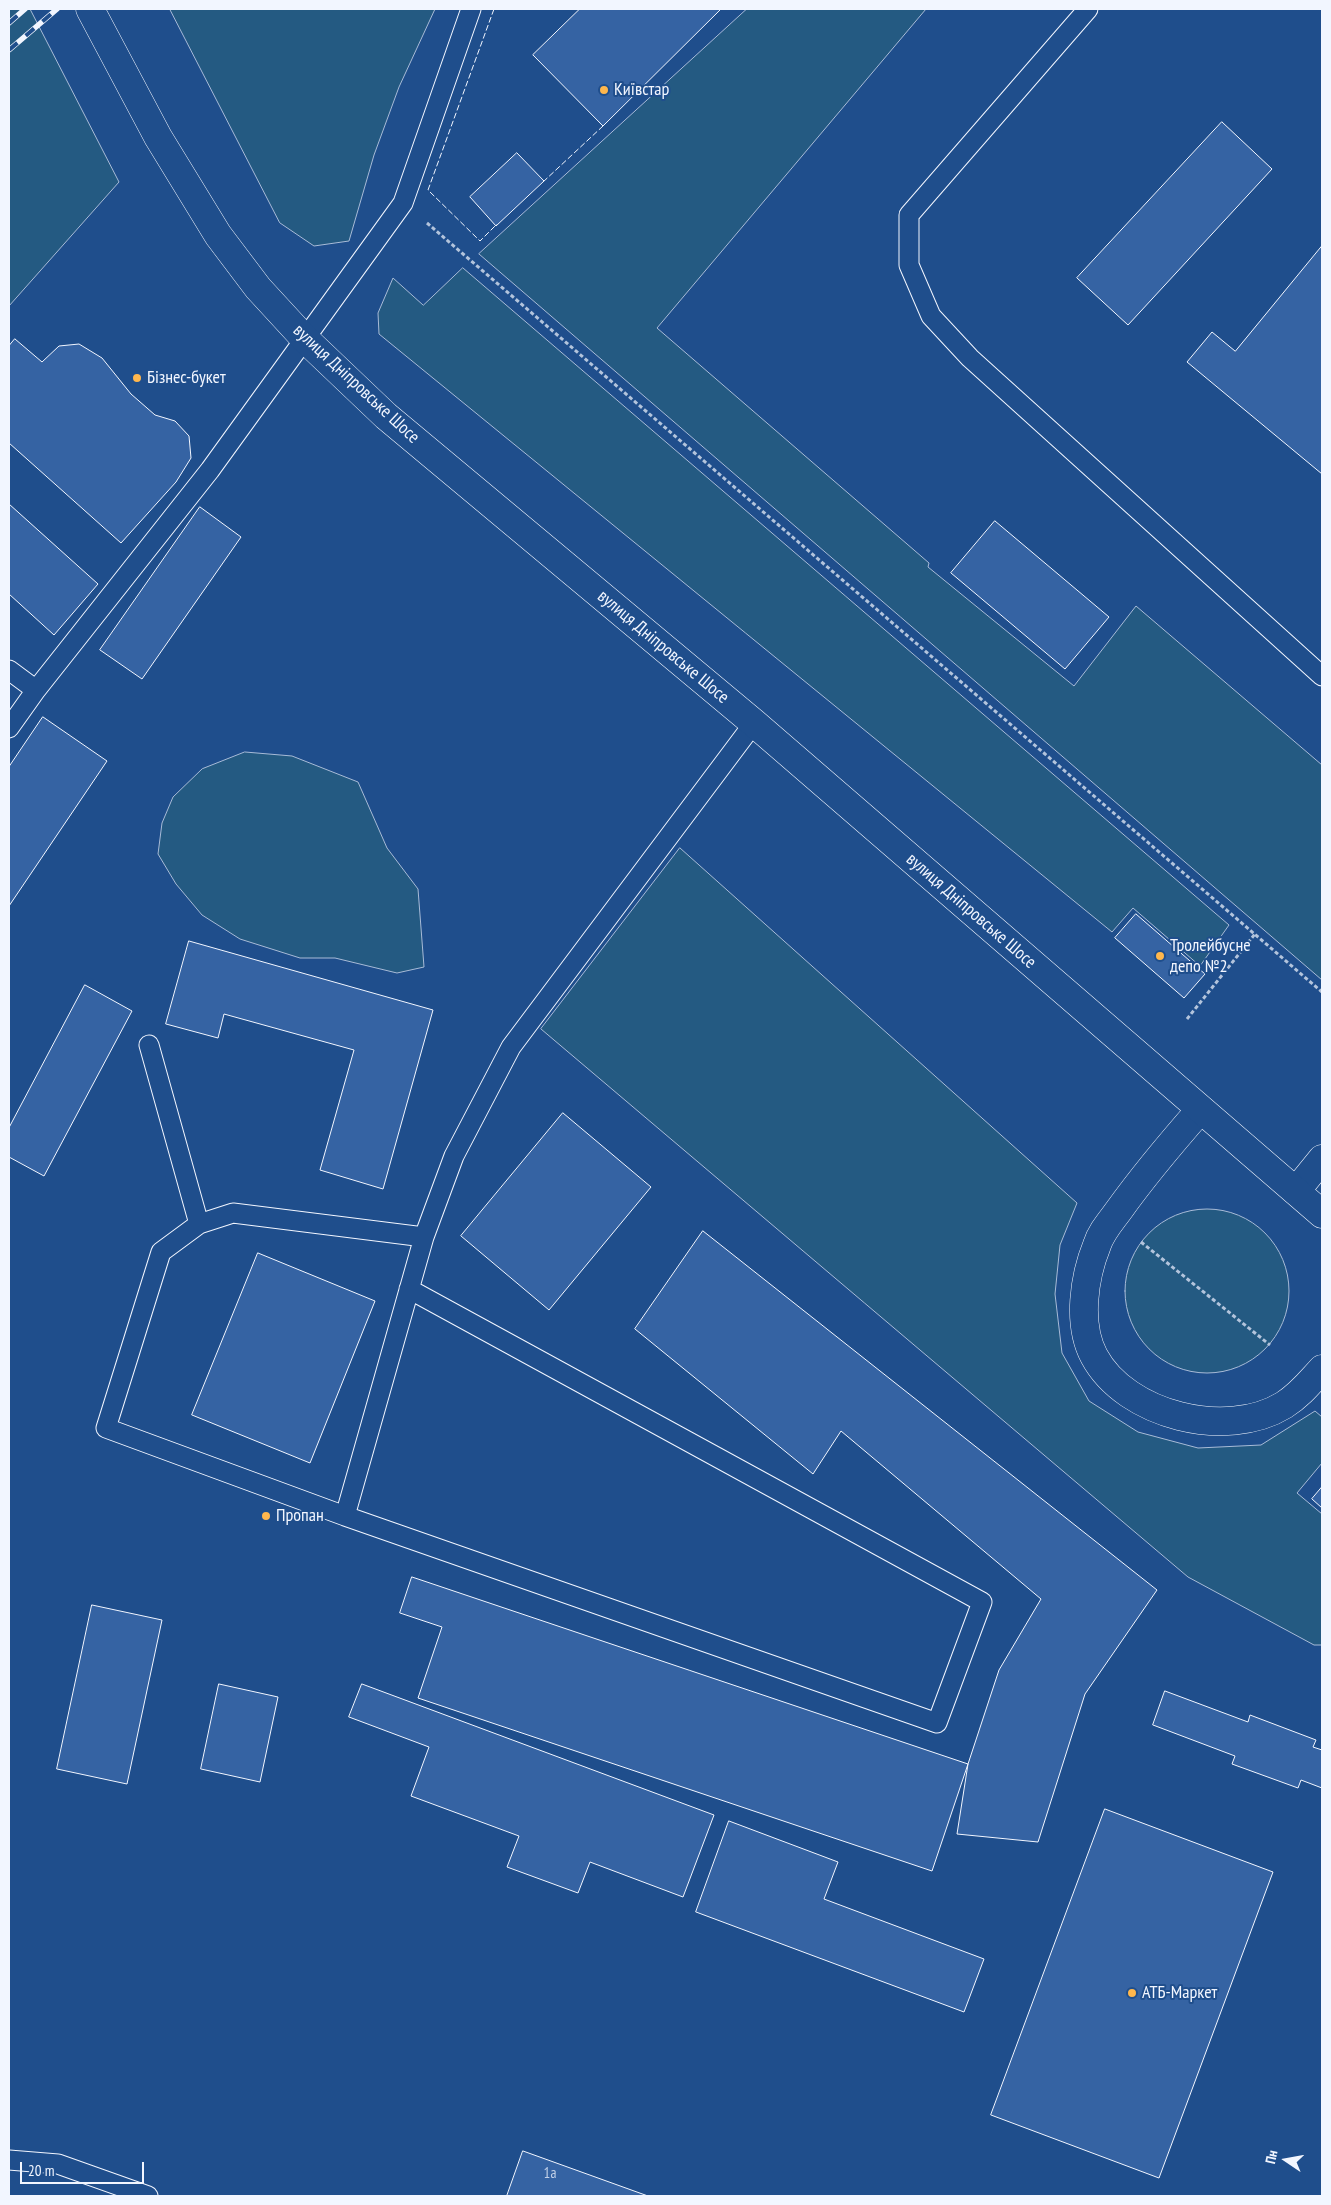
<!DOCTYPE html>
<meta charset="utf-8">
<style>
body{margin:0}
#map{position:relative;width:1331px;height:2205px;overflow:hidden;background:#1f4e8c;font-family:"PT Sans Narrow",sans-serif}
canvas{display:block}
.frame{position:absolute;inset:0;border:10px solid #f2f6ff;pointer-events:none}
.north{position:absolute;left:1261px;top:2135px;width:50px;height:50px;-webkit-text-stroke:4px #1f4e8c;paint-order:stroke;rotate:282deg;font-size:14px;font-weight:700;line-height:20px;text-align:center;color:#f2f6ff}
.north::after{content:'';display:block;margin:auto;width:18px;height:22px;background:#f2f6ff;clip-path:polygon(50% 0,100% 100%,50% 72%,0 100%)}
.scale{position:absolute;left:20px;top:2162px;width:124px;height:22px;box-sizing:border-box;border:2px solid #f2f6ff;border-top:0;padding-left:6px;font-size:15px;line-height:18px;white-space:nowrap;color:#f2f6ff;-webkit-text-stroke:4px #1f4e8c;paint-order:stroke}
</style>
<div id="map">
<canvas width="1331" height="2205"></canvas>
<div class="frame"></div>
<div class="north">Пн</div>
<div class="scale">20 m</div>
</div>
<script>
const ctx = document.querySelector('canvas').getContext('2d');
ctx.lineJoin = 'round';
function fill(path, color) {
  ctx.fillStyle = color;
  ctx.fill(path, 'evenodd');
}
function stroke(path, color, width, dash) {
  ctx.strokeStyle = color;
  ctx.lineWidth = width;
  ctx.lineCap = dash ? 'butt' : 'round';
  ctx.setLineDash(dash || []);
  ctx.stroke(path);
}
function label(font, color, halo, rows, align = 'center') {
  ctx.font = font + ' "PT Sans Narrow",sans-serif';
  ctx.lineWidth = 4;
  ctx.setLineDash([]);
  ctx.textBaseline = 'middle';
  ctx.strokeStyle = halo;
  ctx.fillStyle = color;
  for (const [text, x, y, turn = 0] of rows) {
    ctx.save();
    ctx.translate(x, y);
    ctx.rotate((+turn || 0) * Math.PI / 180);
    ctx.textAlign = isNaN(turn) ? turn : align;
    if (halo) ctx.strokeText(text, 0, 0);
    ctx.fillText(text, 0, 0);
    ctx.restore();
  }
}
const green = new Path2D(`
 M9,9H30L119,182L9,306Z
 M170,9H435L399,87L374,155L349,241L314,246L280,223Z
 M747,9H926L657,328L929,563L928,567L1074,686L1136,606L1322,765V980L479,254Z
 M463,268L1229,925L1200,966L1133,908L1112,932L379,334L378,313L393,278L423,305Z
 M245,752L292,756L358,782L387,848L418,889L424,967L397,973L335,958H300L240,939L202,915L176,884L158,854L162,823L173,797L202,769Z
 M680,848L1077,1203L1060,1245L1055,1294L1062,1353L1089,1401L1138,1432L1198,1448L1261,1445L1315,1411L1322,1417V1463L1297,1493L1322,1514V1645H1314L1188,1577L541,1029Z
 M1125 1291a82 82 0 1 1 164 0a82 82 0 1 1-164 0Z`);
fill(green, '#245a82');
stroke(green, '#a8bbd7', 1);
const building = new Path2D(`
 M580,9H721L603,126L533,55Z
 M1222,122L1272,169L1128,325L1077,278Z
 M517,153L544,181L496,226L470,197Z
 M1322,246V474L1187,362L1212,332L1235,351Z
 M15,339L42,362L59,346L79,344L102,358L131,394L155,415L175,421L189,436L191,458L176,482L121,543L9,443V346Z
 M9,504L98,584L54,635L9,594Z
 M200,507L241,537L142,679L100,650Z
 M995,521L1109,617L1065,669L951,573Z
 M43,717L107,761L9,906V767Z
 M1136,914L1205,974L1184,998L1115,938Z
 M189,941L433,1010L383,1189L320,1170L354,1050L224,1014L218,1038L166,1024Z
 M85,985L132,1011L44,1176L9,1157V1128Z
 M563,1113L651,1187L549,1310L461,1236Z
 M703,1231L1157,1590L1085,1694L1038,1842L957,1834L968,1764L999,1670L1041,1599L841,1431L813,1474L635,1329Z
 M258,1253L375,1301L310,1463L192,1415Z
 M1322,1487V1508L1312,1499Z
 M412,1577L968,1764L932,1871L418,1698L442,1627L400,1613Z
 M92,1605L162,1620L127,1784L57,1769Z
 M219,1684L278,1697L260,1782L201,1769Z
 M362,1684L714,1815L683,1897L590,1862L578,1893L507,1867L519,1836L411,1796L429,1747L349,1717Z
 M1165,1691L1248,1722L1250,1715L1316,1740L1313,1747L1322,1750V1788L1301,1780L1298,1788L1232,1764L1235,1756L1153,1725Z
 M1105,1809L1273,1872L1159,2178L991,2115Z
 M729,1821L838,1862L824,1899L984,1959L964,2012L696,1912Z
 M523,2151L648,2196H507Z`);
fill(building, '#3563a3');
stroke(building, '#f2f6ff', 1);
const lane = new Path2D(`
 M1088,9L909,215V265L931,316L970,358L1322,676
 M9,670L36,690
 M9,728L36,690L210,470L403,203L471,9
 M149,1045L199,1224
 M409,1289L982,1602L937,1723L345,1516L424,1237L454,1156L511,1047L754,723
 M345,1516L106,1428L161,1252L199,1224L233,1213L424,1237
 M9,2160L58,2164L148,2196`);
const street = new Path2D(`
 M1200,1110C1172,1142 1144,1175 1119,1210C1111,1221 1101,1232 1097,1245C1084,1277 1077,1324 1094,1356C1126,1416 1227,1440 1284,1405C1300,1395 1310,1382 1322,1369
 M1296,1191L1322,1159`);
const primary = new Path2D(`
 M90,9L158,137L218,235L258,288L304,338L386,416L754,723L1322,1214`);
stroke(lane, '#f2f6ff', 21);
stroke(street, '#f2f6ff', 29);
stroke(primary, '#f2f6ff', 29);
stroke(new Path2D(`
 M427,223L1322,992
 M1187,1019L1255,934
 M1141,1242L1270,1345`), '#b3c4dc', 3, [4, 2.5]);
stroke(lane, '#1f4e8c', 19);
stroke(street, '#1f4e8c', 28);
stroke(primary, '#1f4e8c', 28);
const rail = new Path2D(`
 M9,23L25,9
 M9,50L57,9`);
stroke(rail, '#f2f6ff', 5.5);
stroke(rail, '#1f4e8c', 4, [11]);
stroke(new Path2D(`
 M494,9L428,190L480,241L497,224
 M543,182L603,126`), '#f2f6ff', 1, [6, 2.5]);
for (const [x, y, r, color] of [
 [604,90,5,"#ffb74d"],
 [137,378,5,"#ffb74d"],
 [1160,956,5,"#ffb74d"],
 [266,1516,5,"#ffb74d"],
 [1132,1993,5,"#ffb74d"]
]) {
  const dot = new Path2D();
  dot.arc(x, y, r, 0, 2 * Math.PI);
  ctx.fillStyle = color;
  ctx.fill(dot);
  stroke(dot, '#1f4e8c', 2);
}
label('15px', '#c3d1e8', null, [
 ["1а",550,2174]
]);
label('18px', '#f2f6ff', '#1f4e8c', [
 ["Київстар",614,90],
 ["Бізнес-букет",147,378],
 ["Тролейбусне",1170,946],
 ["депо №2",1170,967],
 ["Пропан",276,1516],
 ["АТБ-Маркет",1142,1993]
], 'left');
label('18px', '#f2f6ff', '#1f4e8c', [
 ["вулиця Дніпровське Шосе",356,384,43],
 ["вулиця Дніпровське Шосе",663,647,40],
 ["вулиця Дніпровське Шосе",971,911,41]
]);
</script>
